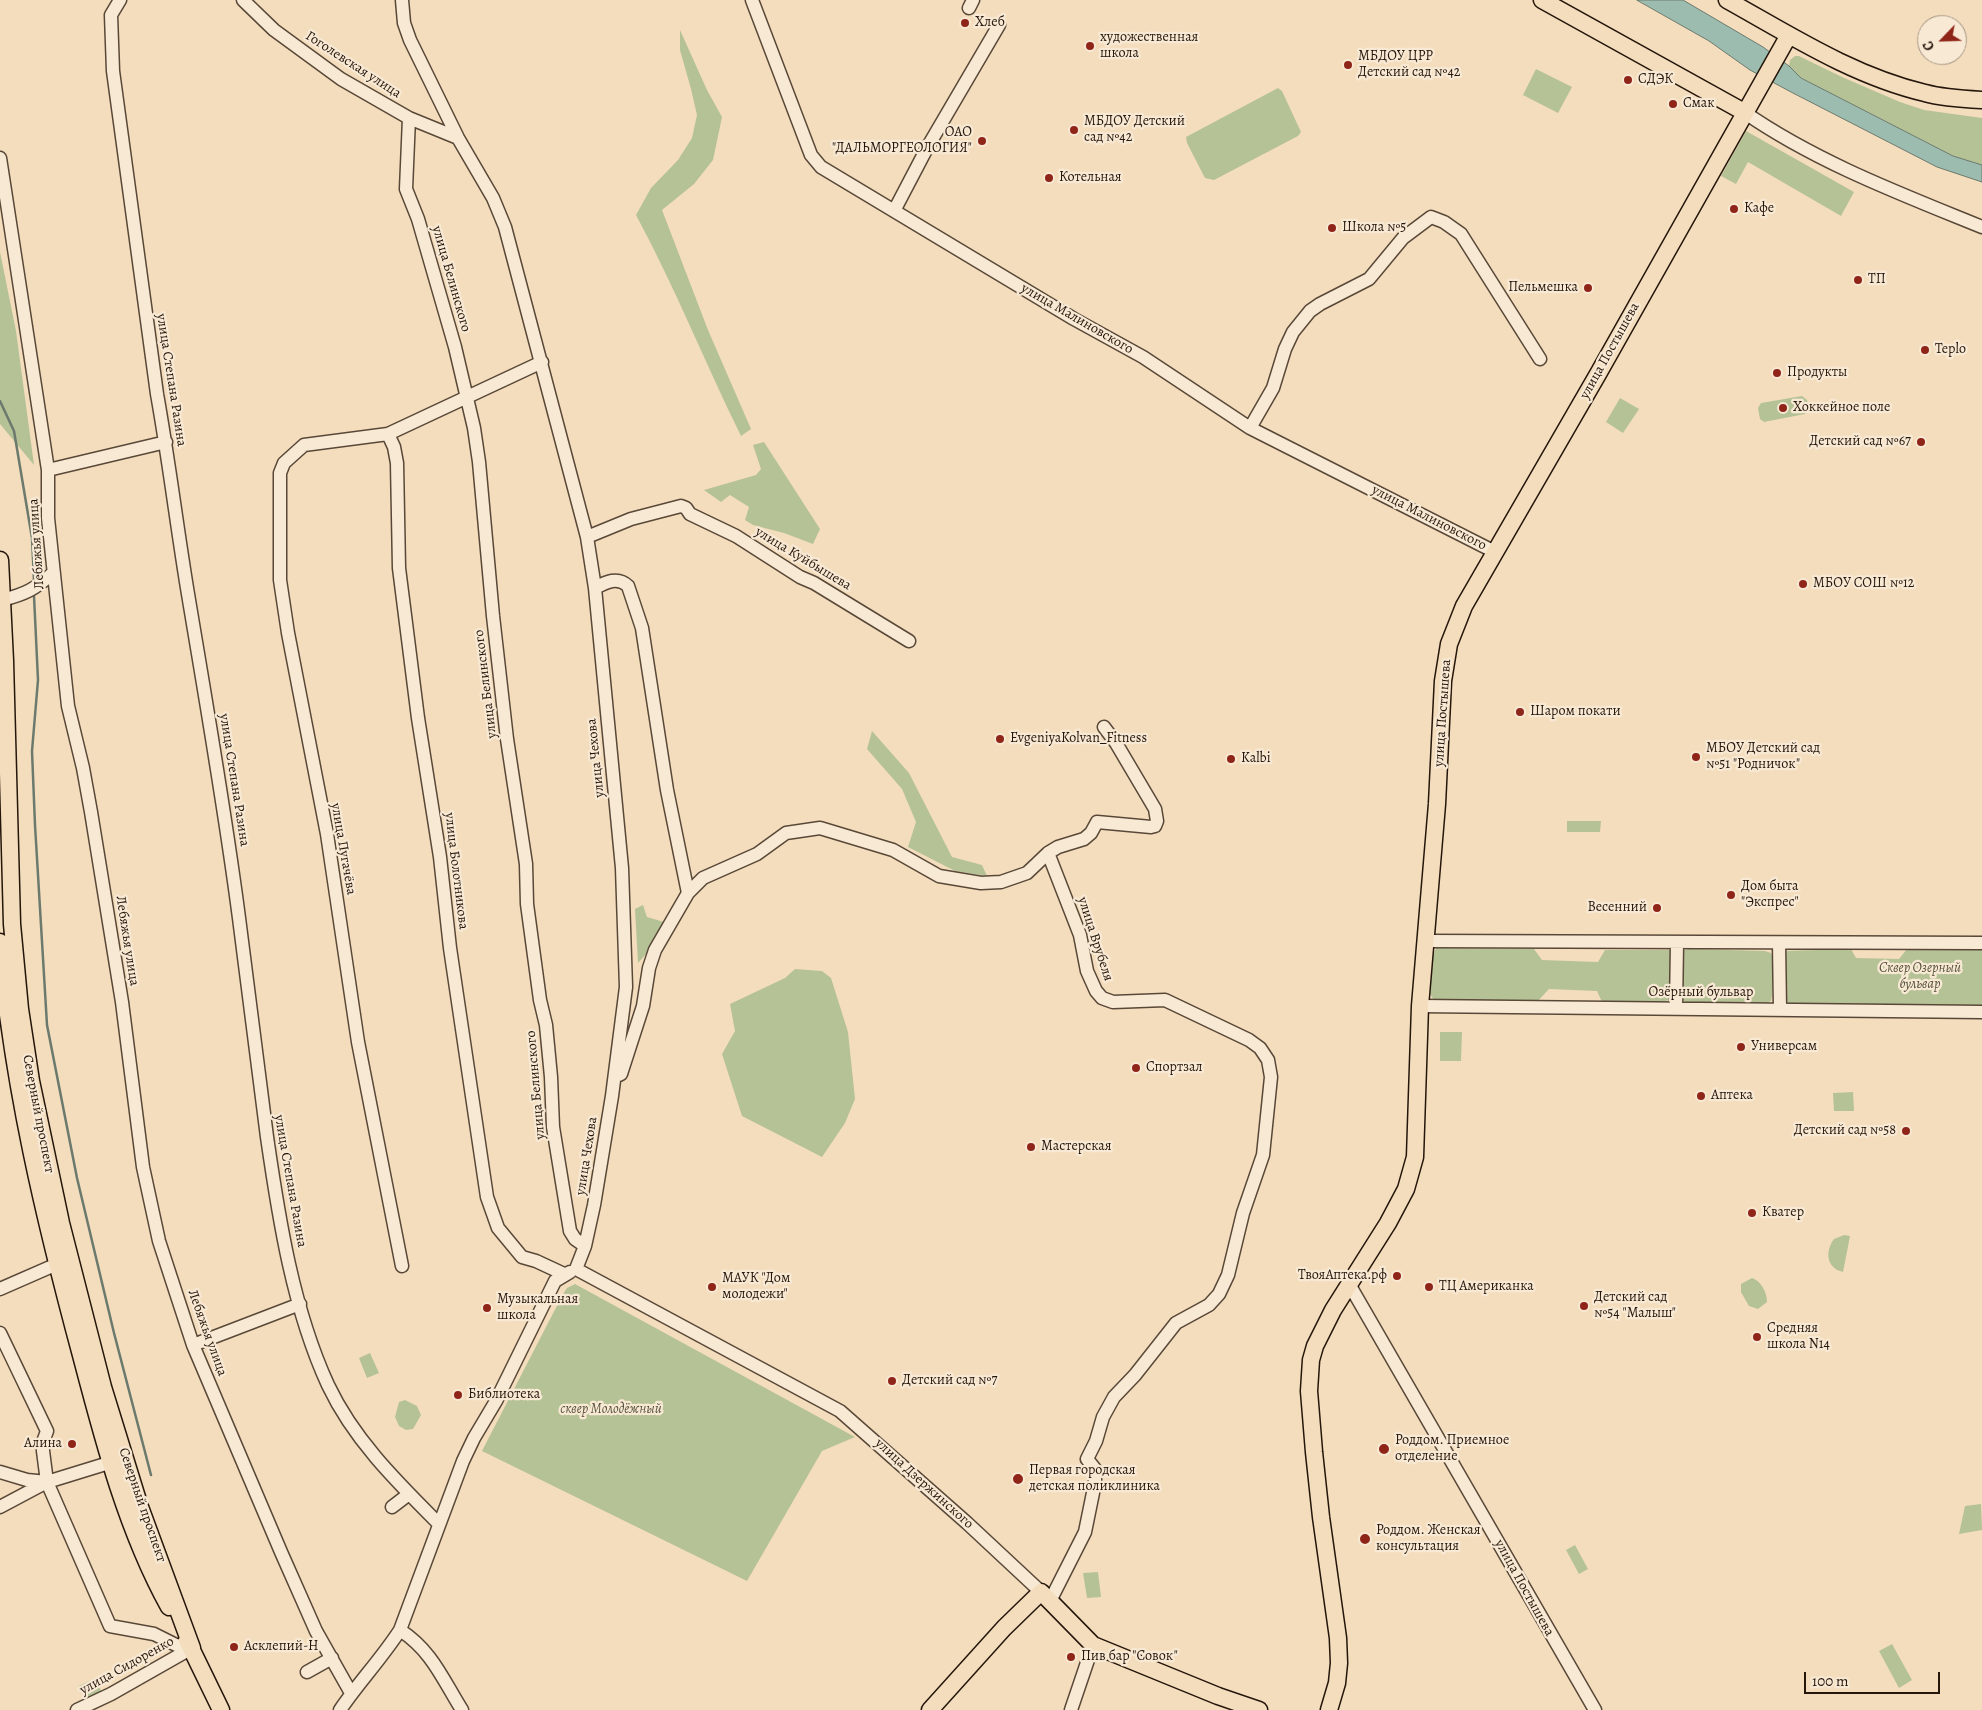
<!DOCTYPE html>
<meta charset="utf-8">
<style>
body{margin:0}
#map{position:relative;width:1982px;height:1710px;overflow:hidden;background:#f4ddbd;font-family:Alegreya,serif}
canvas{display:block}
.north{position:absolute;left:1917px;top:15px;width:50px;height:50px;box-sizing:border-box;background:#f8e9d4;border:1px solid #a49584;border-radius:50%;rotate:246deg;font-size:14px;font-weight:700;line-height:20px;text-align:center;color:#25160b}
.north::after{content:'';display:block;margin:auto;width:18px;height:22px;background:#8f2418;clip-path:polygon(50% 0,100% 100%,50% 72%,0 100%)}
.scale{position:absolute;left:1804px;top:1672px;width:136px;height:22px;box-sizing:border-box;border:2px solid #25160b;border-top:0;padding-left:6px;font-size:15px;line-height:18px;white-space:nowrap;color:#25160b;-webkit-text-stroke:4px #f8e9d4;paint-order:stroke}
</style>
<div id="map">
<canvas width="1982" height="1710"></canvas>
<div class="north">С</div>
<div class="scale">100 m</div>
</div>
<script>
const ctx = document.querySelector('canvas').getContext('2d');
ctx.lineJoin = 'round';
function fill(path, color) {
  ctx.fillStyle = color;
  ctx.fill(path, 'evenodd');
}
function stroke(path, color, width, dash) {
  ctx.strokeStyle = color;
  ctx.lineWidth = width;
  ctx.lineCap = dash ? 'butt' : 'round';
  ctx.setLineDash(dash || []);
  ctx.stroke(path);
}
function label(font, color, halo, rows, align = 'center') {
  ctx.font = font + ' Alegreya,serif';
  ctx.lineWidth = 4.5;
  ctx.setLineDash([]);
  ctx.textBaseline = 'middle';
  ctx.strokeStyle = halo;
  ctx.fillStyle = color;
  for (const [text, x, y, turn = 0] of rows) {
    ctx.save();
    ctx.translate(x, y);
    ctx.rotate((+turn || 0) * Math.PI / 180);
    ctx.textAlign = isNaN(turn) ? turn : align;
    if (halo) ctx.strokeText(text, 0, 0);
    ctx.fillText(text, 0, 0);
    ctx.restore();
  }
}
fill(new Path2D(`
 M680,30L707,90L722,117L713,160L694,184L662,210L708,330L751,429L741,436C705,363 675,287 636,215L651,188L678,160L692,138L697,115L691,89L680,50Z
 M1795,56H1799L1842,77L1900,102L1924,110L1982,118V165L1953,156L1801,78L1789,66L1790,60Z
 M1536,69L1572,87L1558,113L1523,95Z
 M1278,88L1282,91L1301,132L1298,136L1214,180L1205,178L1187,143L1186,137Z
 M1746,131L1854,192L1841,216L1748,162L1736,184L1721,176Z
 M0,252L16,331L34,465L0,424Z
 M1802,396L1807,400L1809,409L1805,414L1764,422L1760,419L1758,408L1761,403Z
 M1620,398L1639,409L1623,433L1606,422Z
 M764,442L820,529L813,544L784,533L753,525L745,520L749,507L730,495L721,502L704,490L756,475L761,469L753,445Z
 M872,731L909,773L952,857L982,865L987,876L955,871L908,847L916,822L902,789L867,749Z
 M1567,821H1601L1600,832H1567Z
 M643,905L647,917L664,922L654,945L638,963L635,909Z
 M1436,948L1534,949L1542,960L1598,962L1605,950H1672L1669,1000L1662,1002L1603,1004L1597,991L1549,989L1535,1004L1434,1000L1430,994L1432,957Z
 M1689,949L1765,951L1771,953L1773,958L1772,995L1771,1001L1767,1003H1687L1681,999L1680,954L1684,950Z
 M1851,949L1856,958L1899,959L1907,949L1982,950V1006L1784,1004L1783,951Z
 M795,969L822,971L831,978L848,1032L855,1099L845,1123L822,1157L742,1116L722,1054L735,1031L730,1004L785,978Z
 M1440,1032H1462L1461,1061H1440Z
 M1853,1092L1854,1111H1834L1833,1093Z
 M1844,1235L1850,1236L1843,1272C1826,1268 1825,1251 1834,1239Z
 M1752,1278C1761,1281 1767,1292 1767,1302L1758,1309L1749,1306L1741,1292V1284Z
 M575,1284L855,1437L822,1451L747,1581L482,1451L563,1294L567,1288Z
 M370,1353L379,1373L367,1378L359,1358Z
 M405,1400L417,1406L421,1415L413,1429L406,1430L399,1426L395,1417L399,1402Z
 M1981,1504L1982,1530L1959,1534L1965,1506Z
 M1575,1545L1588,1569L1579,1574L1566,1550Z
 M1098,1572L1101,1597L1087,1598L1083,1573Z
 M1892,1644L1912,1680L1899,1688L1879,1651Z
 M95,1678L103,1695L87,1703L79,1686Z`), '#b5c296');
const water = new Path2D(`
 M1637,0H1683L1763,47L1789,66L1801,78L1953,156L1982,165V182L1937,167L1791,92L1750,70L1709,41Z`);
fill(water, '#9cbcb0');
stroke(water, '#6c7a6e', 1);
stroke(new Path2D(`
 M0,401L14,431L32,538L34,580
 M34,596L38,680L32,751L35,825L47,1025L77,1178L114,1333L151,1475`), '#6c7a6e', 2.5);
const minor = new Path2D(`
 M120,0L111,15L113,71L157,394C169,461 177,528 188,594C206,702 225,810 239,918C248,991 257,1064 267,1137C279,1220 293,1309 328,1385C354,1440 397,1482 439,1524
 M243,0L274,30L341,79L409,118L458,138
 M402,0L404,23L410,40L458,138L493,198L505,227L587,537L595,588L622,868L626,987L612,1096L594,1205L585,1246L576,1269
 M752,0L811,155L821,167L1074,319L1143,357L1250,428L1495,552
 M969,8L973,0
 M1744,112C1816,162 1901,194 1982,227
 M409,118L406,189L418,219L455,347L474,428L479,462L493,616L507,739L526,864L527,904L540,1000L546,1025L551,1077L553,1127L570,1231L575,1239L585,1246
 M0,158L48,470V518L68,706L83,768L91,812L122,1002L143,1167L159,1241L193,1345L281,1552L316,1631L351,1693
 M894,211L927,148L999,25
 M1250,428L1273,388L1285,349L1293,332L1310,311L1320,304L1369,279L1403,238L1431,217L1444,222L1461,234L1540,359
 M388,434L394,447L397,463L399,568L418,718L440,857L450,948L487,1197L498,1228L522,1257L536,1261L564,1274
 M48,470L166,442
 M587,537L631,519L681,506L686,508L690,514L736,536L800,577L814,583L909,641
 M595,588C606,582 618,576 628,586L642,628L667,790L688,893
 M2,600C26,594 35,589 53,573
 M1048,853L1080,935L1087,971L1096,991L1102,998L1113,1002L1165,1000L1249,1040L1260,1048L1268,1060L1271,1077L1263,1155L1243,1213L1228,1275L1219,1294L1209,1305L1176,1323L1135,1375L1114,1397L1103,1417L1096,1441L1087,1459L1095,1469V1483L1085,1532L1050,1601
 M1425,941L1982,943
 M1779,943L1780,1009
 M1420,1006L1982,1012
 M1676,1008L1677,943
 M619,1075L621,1074L643,1006L649,968L655,950L688,893L703,878L757,854L786,833L820,828L893,850L939,876L981,883L1001,882L1027,873L1048,853L1058,847L1084,839L1091,833L1097,822L1151,827L1155,826L1157,821L1155,809L1116,743L1104,727
 M402,1266L358,1042L327,834L288,633L280,580V473L284,463L304,445L388,434L542,362
 M576,1269L840,1411L967,1523L1041,1592
 M1349,1284L1595,1710
 M0,1289L64,1261
 M0,1333L47,1431L43,1442V1451L47,1482L110,1626L154,1634L176,1645L192,1648
 M193,1345L300,1304
 M0,1472L27,1480L47,1482
 M0,1507L47,1482L112,1462
 M392,1507L409,1494
 M400,1630C432,1651 442,1678 462,1710
 M307,1672L332,1658
 M77,1710L111,1694L192,1648
 M340,1710C359,1682 382,1658 400,1630L463,1461L474,1438L496,1401L555,1281L570,1272
 M1071,1710L1093,1645`);
const major = new Path2D(`
 M1542,0L1744,112
 M1727,0C1790,35 1853,76 1925,93C1943,98 1963,99 1982,100
 M0,560L5,661L12,924L20,1009L31,1081L61,1223L103,1387L140,1507L192,1648
 M0,942C12,1084 45,1222 82,1359C104,1443 127,1531 169,1607
 M187,1640L221,1710
 M930,1710L1004,1628L1041,1592L1093,1645L1218,1696L1259,1710
 M1329,1710L1337,1683L1339,1663L1338,1638L1321,1517L1314,1452L1309,1391L1311,1360L1315,1346L1333,1310L1388,1223L1406,1189L1415,1157L1420,1006L1437,804L1443,681L1449,644L1464,606L1598,374L1789,35`);
stroke(minor, '#594838', 15);
stroke(major, '#25160b', 19);
stroke(minor, '#f8e9d4', 12);
stroke(major, '#f4ddbd', 16);
for (const [x, y, r, color] of [
 [965,23,5,"#8f2418"],
 [1090,46,5,"#8f2418"],
 [1348,65,5,"#8f2418"],
 [1628,80,5,"#8f2418"],
 [1673,104,5,"#8f2418"],
 [1074,130,5,"#8f2418"],
 [982,141,5,"#8f2418"],
 [1049,178,5,"#8f2418"],
 [1734,209,5,"#8f2418"],
 [1332,228,5,"#8f2418"],
 [1858,280,5,"#8f2418"],
 [1588,288,5,"#8f2418"],
 [1925,350,5,"#8f2418"],
 [1777,373,5,"#8f2418"],
 [1783,408,5,"#8f2418"],
 [1921,442,5,"#8f2418"],
 [1803,584,5,"#8f2418"],
 [1520,712,5,"#8f2418"],
 [1000,739,5,"#8f2418"],
 [1696,757,5,"#8f2418"],
 [1231,759,5,"#8f2418"],
 [1731,895,5,"#8f2418"],
 [1657,908,5,"#8f2418"],
 [1741,1047,5,"#8f2418"],
 [1136,1068,5,"#8f2418"],
 [1701,1096,5,"#8f2418"],
 [1906,1131,5,"#8f2418"],
 [1031,1147,5,"#8f2418"],
 [1752,1213,5,"#8f2418"],
 [1397,1276,5,"#8f2418"],
 [712,1287,5,"#8f2418"],
 [1429,1287,5,"#8f2418"],
 [1584,1306,5,"#8f2418"],
 [487,1308,5,"#8f2418"],
 [1757,1337,5,"#8f2418"],
 [892,1381,5,"#8f2418"],
 [458,1395,5,"#8f2418"],
 [72,1444,5,"#8f2418"],
 [1384,1449,6,"#8f2418"],
 [1018,1479,6,"#8f2418"],
 [1365,1539,6,"#8f2418"],
 [234,1647,5,"#8f2418"],
 [1071,1657,5,"#8f2418"]
]) {
  const dot = new Path2D();
  dot.arc(x, y, r, 0, 2 * Math.PI);
  ctx.fillStyle = color;
  ctx.fill(dot);
  stroke(dot, '#f8e9d4', 2);
}
label('14px', '#25160b', '#f8e9d4', [
 ["Хлеб",975,23],
 ["художественная",1100,38],
 ["школа",1100,54],
 ["МБДОУ ЦРР",1358,57],
 ["Детский сад №42",1358,73],
 ["СДЭК",1638,80],
 ["Смак",1683,104],
 ["МБДОУ Детский",1084,122],
 ["сад №42",1084,138],
 ["ОАО",972,133,"right"],
 ["\"ДАЛЬМОРГЕОЛОГИЯ\"",972,149,"right"],
 ["Котельная",1059,178],
 ["Кафе",1744,209],
 ["Школа №5",1342,228],
 ["ТП",1868,280],
 ["Пельмешка",1578,288,"right"],
 ["Teplo",1935,350],
 ["Продукты",1787,373],
 ["Хоккейное поле",1793,408],
 ["Детский сад №67",1911,442,"right"],
 ["МБОУ СОШ №12",1813,584],
 ["Шаром покати",1530,712],
 ["EvgeniyaKolvan_Fitness",1010,739],
 ["МБОУ Детский сад",1706,749],
 ["№51 \"Родничок\"",1706,765],
 ["Kalbi",1241,759],
 ["Дом быта",1741,887],
 ["\"Экспрес\"",1741,903],
 ["Весенний",1647,908,"right"],
 ["Универсам",1751,1047],
 ["Спортзал",1146,1068],
 ["Аптека",1711,1096],
 ["Детский сад №58",1896,1131,"right"],
 ["Мастерская",1041,1147],
 ["Кватер",1762,1213],
 ["ТвояАптека.рф",1387,1276,"right"],
 ["МАУК \"Дом",722,1279],
 ["молодежи\"",722,1295],
 ["ТЦ Американка",1439,1287],
 ["Детский сад",1594,1298],
 ["№54 \"Малыш\"",1594,1314],
 ["Музыкальная",497,1300],
 ["школа",497,1316],
 ["Средняя",1767,1329],
 ["школа N14",1767,1345],
 ["Детский сад №7",902,1381],
 ["Библиотека",468,1395],
 ["Роддом. Приемное",1395,1441],
 ["отделение",1395,1457],
 ["Алина",62,1444,"right"],
 ["Первая городская",1029,1471],
 ["детская поликлиника",1029,1487],
 ["Роддом. Женская",1376,1531],
 ["консультация",1376,1547],
 ["Асклепий-Н",244,1647],
 ["Пив бар \"Совок\"",1081,1657]
], 'left');
label('14px', '#25160b', '#f8e9d4', [
 ["Гоголевская улица",353,65,33],
 ["улица Белинского",451,279,74],
 ["улица Малиновского",1077,319,30],
 ["улица Постышева",1610,351,-61],
 ["улица Степана Разина",171,380,81],
 ["улица Малиновского",1429,518,27],
 ["Лебяжья улица",37,544,-94],
 ["улица Куйбышева",803,559,31],
 ["улица Белинского",486,684,-97],
 ["улица Постышева",1443,713,-86],
 ["улица Чехова",596,758,-96],
 ["улица Степана Разина",234,780,81],
 ["улица Пугачёва",343,849,80],
 ["улица Болотникова",456,871,83],
 ["улица Врубеля",1095,939,72],
 ["Лебяжья улица",127,941,81],
 ["Озёрный бульвар",1701,993],
 ["улица Белинского",536,1085,-95],
 ["Северный проспект",38,1114,79],
 ["улица Чехова",587,1156,-81],
 ["улица Степана Разина",290,1181,80],
 ["Лебяжья улица",207,1333,70],
 ["улица Дзержинского",924,1484,42],
 ["Северный проспект",142,1505,71],
 ["улица Постышева",1524,1588,61],
 ["улица Сидоренко",127,1666,-29]
]);
label('italic 14px', '#57523c', '#f8e9d4', [
 ["Сквер Озерный",1920,969],
 ["бульвар",1920,985],
 ["сквер Молодёжный",611,1410]
]);
</script>
